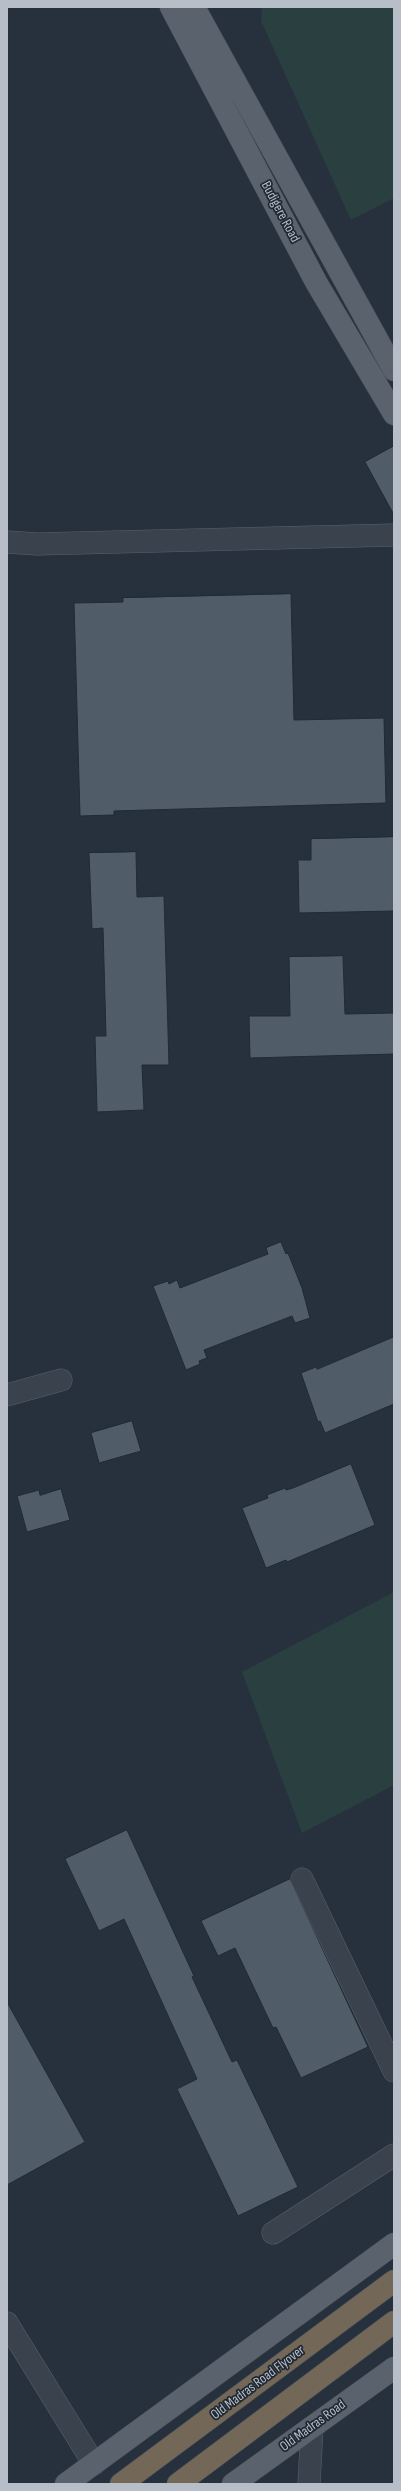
<!DOCTYPE html>
<style>
body{margin:0}
#map{position:relative;width:401px;height:2491px;overflow:hidden;background:#27313d;font-family:"Sofia Sans Condensed",sans-serif}
canvas{display:block}
.frame{position:absolute;inset:0;border:8px solid #b7bec8;pointer-events:none}
</style>
<div id="map">
<canvas width="401" height="2491"></canvas>
<div class="frame"></div>
</div>
<script>
const ctx = document.querySelector('canvas').getContext('2d');
ctx.lineJoin = 'round';
function fill(path, color) {
  ctx.fillStyle = color;
  ctx.fill(path, 'evenodd');
}
function stroke(path, color, width, dash) {
  ctx.strokeStyle = color;
  ctx.lineWidth = width;
  ctx.lineCap = dash ? 'butt' : 'round';
  ctx.setLineDash(dash || []);
  ctx.stroke(path);
}
function label(font, color, halo, rows, align = 'center') {
  ctx.font = font + ' "Sofia Sans Condensed",sans-serif';
  ctx.lineWidth = 3.5;
  ctx.setLineDash([]);
  ctx.textBaseline = 'middle';
  ctx.strokeStyle = halo;
  ctx.fillStyle = color;
  for (const [text, x, y, turn = 0] of rows) {
    ctx.save();
    ctx.translate(x, y);
    ctx.rotate((+turn || 0) * Math.PI / 180);
    ctx.textAlign = isNaN(turn) ? turn : align;
    if (halo) ctx.strokeText(text, 0, 0);
    ctx.fillText(text, 0, 0);
    ctx.restore();
  }
}
fill(new Path2D(`
 M262,7H394V198L351,220L261,21Z
 M394,1592V1785L302,1833L242,1672Z`), '#2a3f3f');
const building = new Path2D(`
 M394,446V515L365,462Z
 M291,594L294,720L384,718L386,803L114,811V815L80,816L74,603L123,602V598Z
 M394,837V911L299,913L298,860H311V839Z
 M136,852L137,897L164,896L169,1065H142L144,1110L97,1112L95,1036H106L103,928L92,929L89,853Z
 M343,956L345,1014L394,1013V1054L250,1058L249,1016H290L289,957Z
 M281,1242L286,1254L288,1253L302,1288L310,1318L295,1323L292,1316L204,1350L207,1358L199,1361L200,1364L186,1370L153,1286L168,1281L169,1284L177,1280L180,1288L268,1254L266,1248Z
 M394,1337V1404L325,1433L320,1421L318,1422L301,1373L316,1367L317,1369Z
 M132,1421L141,1451L99,1463L91,1433Z
 M351,1464L375,1525L287,1562L286,1560L266,1568L242,1508L268,1498L267,1495L285,1488L286,1490L293,1488Z
 M61,1489L70,1520L27,1532L17,1496L39,1490L40,1495Z
 M127,1830L194,1976L192,1977L232,2062L237,2060L298,2187L238,2216L177,2089L197,2079L124,1919L99,1931L65,1859Z
 M290,1879L368,2047L301,2078L276,2027L273,2028L235,1948L218,1956L201,1921Z
 M7,2002L85,2142L7,2185Z`);
fill(building, '#505c68');
stroke(building, '#212a35', 1);
const minor = new Path2D(`
 M7,542L37,544L394,535
 M7,1395L61,1380
 M302,1879L394,2071
 M273,2233L394,2155
 M7,2323L94,2464
 M309,2484L312,2427`);
const major = new Path2D(`
 M171,7L316,282L394,414
 M194,7L394,370
 M66,2484L394,2244
 M233,2484L394,2368`);
const highway = new Path2D(`
 M121,2484L394,2281
 M178,2484L394,2322`);
stroke(minor, '#58616b', 23);
stroke(major, '#444c57', 23);
stroke(highway, '#454e58', 23);
stroke(minor, '#3a434d', 22);
stroke(major, '#59626d', 22);
stroke(highway, '#736758', 22);
label('14px', '#b7bec8', '#1f2833', [
 ["Budigere Road",280,212,62],
 ["Old Madras Road Flyover",258,2383,-37],
 ["Old Madras Road",313,2426,-36]
]);
</script>
